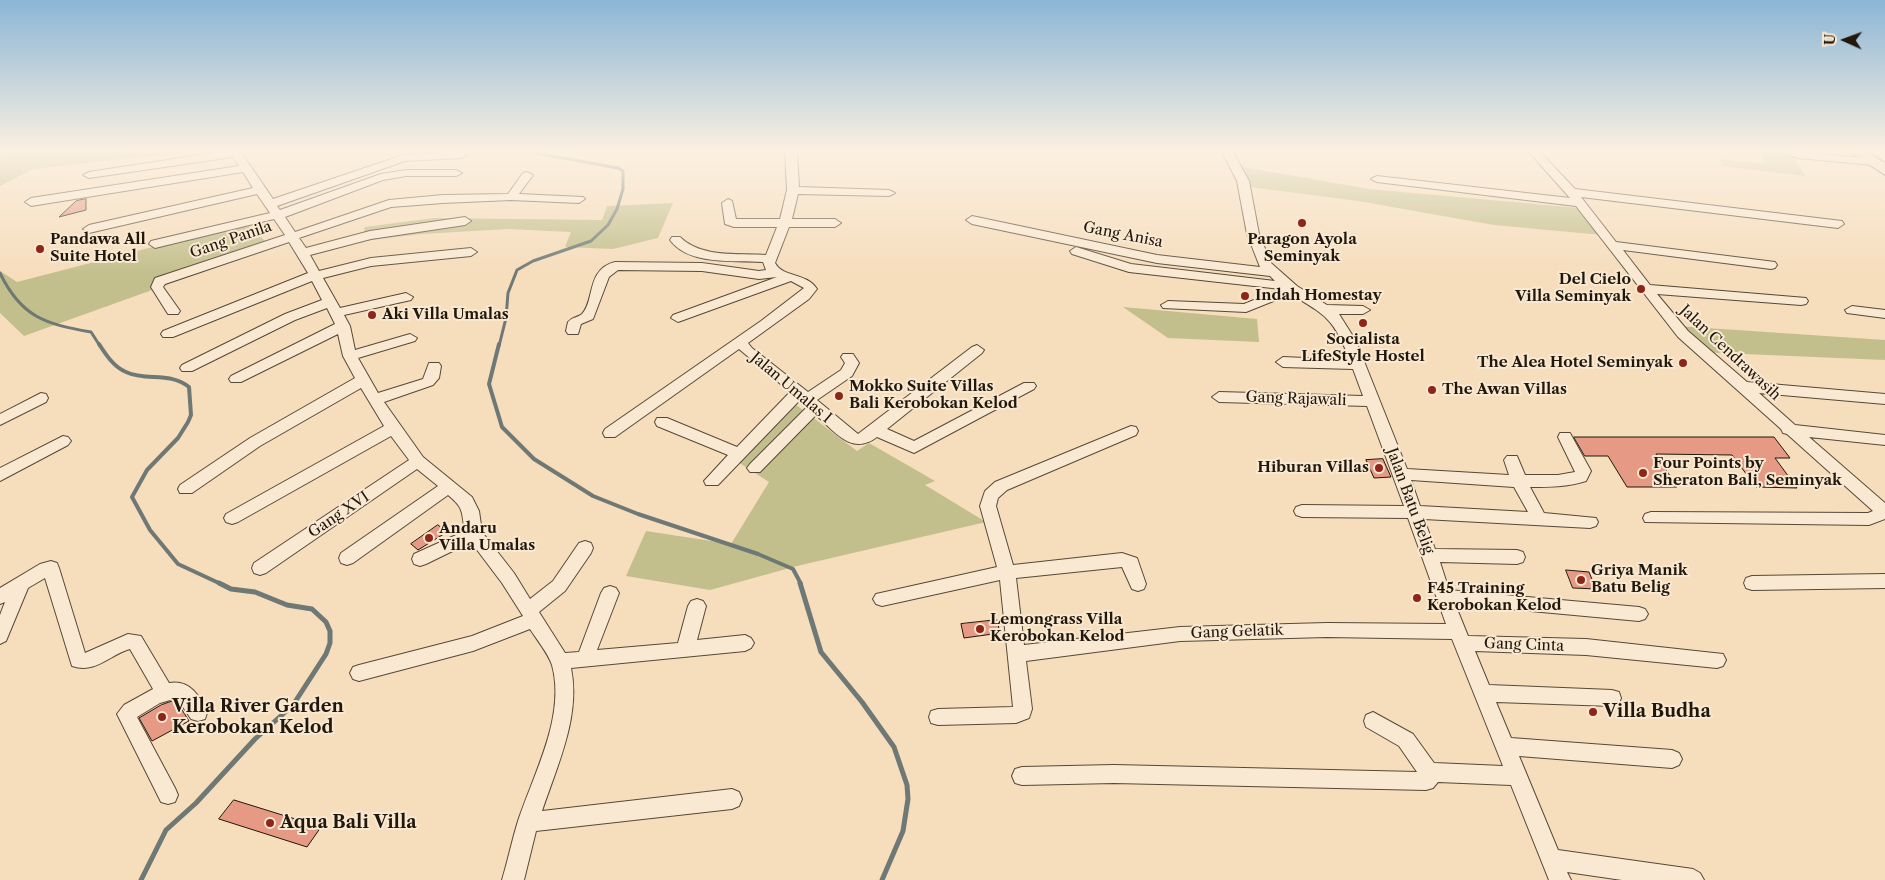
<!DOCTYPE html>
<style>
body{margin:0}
#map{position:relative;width:1885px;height:880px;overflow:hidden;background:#f6ddbc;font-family:"Libre Caslon Text",serif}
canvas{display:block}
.north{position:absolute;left:1820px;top:15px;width:50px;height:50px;-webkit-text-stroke:4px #f9e9d3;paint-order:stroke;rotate:272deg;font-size:14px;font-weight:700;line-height:20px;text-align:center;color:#21180b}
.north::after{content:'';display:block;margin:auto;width:18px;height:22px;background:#21180b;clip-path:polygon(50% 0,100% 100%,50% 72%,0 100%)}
</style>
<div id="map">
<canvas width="1885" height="880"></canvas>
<div class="north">U</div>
</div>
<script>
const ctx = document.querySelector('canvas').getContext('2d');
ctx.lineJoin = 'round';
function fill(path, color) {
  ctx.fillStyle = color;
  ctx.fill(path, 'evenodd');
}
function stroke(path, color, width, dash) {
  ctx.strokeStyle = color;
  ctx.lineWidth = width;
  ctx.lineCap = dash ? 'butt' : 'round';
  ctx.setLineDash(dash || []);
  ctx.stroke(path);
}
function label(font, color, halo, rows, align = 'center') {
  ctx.font = font + ' "Libre Caslon Text",serif';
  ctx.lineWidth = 4;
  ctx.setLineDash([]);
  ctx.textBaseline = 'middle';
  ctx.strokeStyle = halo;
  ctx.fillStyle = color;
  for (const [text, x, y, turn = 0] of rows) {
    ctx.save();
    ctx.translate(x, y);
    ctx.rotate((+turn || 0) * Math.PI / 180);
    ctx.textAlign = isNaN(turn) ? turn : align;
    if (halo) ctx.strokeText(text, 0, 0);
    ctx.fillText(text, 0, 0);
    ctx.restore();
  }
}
fill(new Path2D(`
 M14,152H188L33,169L0,186V155Z
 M1761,152H1790L1805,176L1722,166L1720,159L1765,164Z
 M1232,165L1369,189L1580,208L1602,235L1494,225L1358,201L1243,186Z
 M673,203L658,238L613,249L565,247L571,232L508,229L422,234L362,241L365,227L434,218L602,220L607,206Z
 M245,223L272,247L24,336L0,313V271L17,282Z
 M1123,307L1257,319L1259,342L1168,338Z
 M1677,326L1885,340V360L1697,352Z
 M791,401L857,451L869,443L935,481L925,485L986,522L797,566L710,590L626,576L646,531L731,544L769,482L738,462Z`), '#c3bf8c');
stroke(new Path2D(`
 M0,273C21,317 45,324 91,332L100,346
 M499,346L506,318L508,293L517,270L533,261L591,241L608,225L617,209L623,189V171L618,168L530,152`), '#6e7975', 3);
stroke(new Path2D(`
 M99,344C106,355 114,367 126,372C147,382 169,371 189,387L191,415L188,422L178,438L147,470L132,497L150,530L178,564L221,584
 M499,344L489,384L502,427L534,459L593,496L638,514L758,554L793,569L801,584`), '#6e7975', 4);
stroke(new Path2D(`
 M800,583L821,652L862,702L894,747L907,785L908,799L903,831L882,880
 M141,880L166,830L196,803L255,739L293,705L326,654L330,643V631L326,622L312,609L287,605L255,592L231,589L219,583`), '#6e7975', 5);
const building = new Path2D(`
 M86,199V210L59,217L76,201Z
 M1574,437H1774L1790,458H1775L1797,488L1756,487L1732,455L1656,454L1677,487H1627L1608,456H1585Z
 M1383,459L1391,477L1374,478L1366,460Z
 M438,525L447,532L418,550L411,544Z
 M1566,570L1589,572L1596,589L1573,588Z
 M997,620L1000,633L964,638L961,624Z
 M176,700L189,721L152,741L139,718L161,705Z
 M234,800L321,827L307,847L219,819Z`);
fill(building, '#e69984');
stroke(building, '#21180b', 1);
const minor = new Path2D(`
 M219,152H241L273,199L403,155L463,152L467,155L461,158L405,161L277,206L280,210L381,174L406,170H456L462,173L456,176H406L383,180L285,217L295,232L389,200L443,195L508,194L523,173L527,172L533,175L519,194L583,197L585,199L579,203L511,200L443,203L391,207L299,238L306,248L370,231L465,217L471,221L465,225L371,239L310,255L319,271L371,258L471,248L477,252L471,256L371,266L323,278L340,308L406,293L413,297L411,300L344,315L350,326L355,350L410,334L417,338L415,341L358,358L378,393L423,379L429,363H439L441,366L439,378L433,385L384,402L423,457L472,497L479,511L482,532L514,573L530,599L553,581L579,543L585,541L591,543L593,548L591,553L565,591L539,612L565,653L579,652L601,593L604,588L610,586L616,588L619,593L597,650L678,643L688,606L691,601L697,599L703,601L706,606L697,640L745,635L751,638L754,643L751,648L745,651L571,668C581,716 557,766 542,811L732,789L739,792L742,799L739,806L732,809L536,831L524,880H502C508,860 512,840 518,821C534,773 566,716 552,665C548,653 537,640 530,629L473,651L359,681L353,679L350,673L353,667L359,665L472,636L523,616L502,583L471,542L426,564L420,566L414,564L412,559L414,554L465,531C461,512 465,509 448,495L353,563L347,565L341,563L339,558L341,553L438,486L417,469L266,573L260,575L254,573L252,568L254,563L409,460L391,436L238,522L232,524L226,522L224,518L226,514L384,426L361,388L260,446L192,493H180L178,489L180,485L250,438L355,378L343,356L338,334L241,382H231L229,379L231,376L335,324L327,308L295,320L192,371H182L180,368L182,365L285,314L322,300L312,281L173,337H163L161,334L163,331L308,273L289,242L165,284L163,287L180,311L178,314H168L151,287L155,278L285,235L274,219L155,248L149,244L151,241L270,213L257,194L89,233L83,229L89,225L253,188L243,172L31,206L25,202L31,198L239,166L233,157L89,178L83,175L89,172Z
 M785,152H797L799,187L889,190L895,193L889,196L798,194L792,219H835L841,223L835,227H789L775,263C783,278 806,272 817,289L809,299L748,343L752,348L808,392L841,370L845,363L841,357L843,354H853L859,363L852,376L817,400L858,434L972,347L977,345L984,350L982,353L887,429L914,441L1024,383H1034L1036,386L1034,389L914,453L877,437C852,456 835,432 816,415L760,472H750L747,468L750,464L807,407L799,401L718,485H706L704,481L728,455L657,426L655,422L657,418H667L737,447L790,392L739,349L615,437H605L603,433L605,429L761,321L804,288L791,281L678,322L671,318L673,315L777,277L759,279L702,271L618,270L609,277L593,319L581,324L578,334H568L566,331L568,322C572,317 577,318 582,314C595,301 586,269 615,262L702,263L759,271L766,270L763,262C734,260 689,266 670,240L672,237H680C701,258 738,253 766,255L777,227H734L725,224L722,203L728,199L732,201L736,219H780L787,190Z
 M1222,152H1233L1249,181L1259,234L1271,263L1297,286L1327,305L1363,306L1370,310L1363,314H1339L1356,341L1407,469L1509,475L1504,460L1507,456H1517L1525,475H1558L1575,472L1558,437L1560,433H1570L1591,471L1586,481C1568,487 1549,487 1530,487L1544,513L1596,518L1598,522L1596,526L1590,528L1424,519L1435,549L1517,550L1523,552L1525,557L1523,562L1517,564L1440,562L1449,590L1639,607L1645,609L1648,614L1645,619L1639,621L1455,604L1468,636L1586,639L1723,654L1726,660L1723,666L1717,668L1586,655L1475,651L1489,685L1612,690L1619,692L1621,698L1619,704L1612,706L1496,702L1511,738L1672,750L1679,753L1682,759L1679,765L1672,768L1519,756L1558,850L1693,869L1700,873L1704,880H1622L1567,872L1571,880H1549L1511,785L1438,782L1433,788L1426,790L1114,783L1022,785L1015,783L1012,776L1015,769L1022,767L1114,765L1417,772L1399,746L1366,727L1364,721L1366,715L1373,712L1413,734L1434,763L1503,766L1452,639L1327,637L1180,641L1026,661L1032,709L1029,718L1016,723L938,725L931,723L929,717L931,711L938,709L1013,707L1000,580L882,606L876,604L873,599L876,594L997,567L980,506L985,491L995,482L1131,426L1136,427L1138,431L1136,435L1007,490L998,498L996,506L1013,565L1122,553L1137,558L1146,584L1144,589L1138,591L1132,589L1122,567L1016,578L1024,645L1180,627L1327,623L1446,624L1408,518L1302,517L1296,515L1294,511L1296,507L1302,505L1404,506L1367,406L1219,402L1212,397L1219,392L1363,396L1353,369L1283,367L1276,362L1283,357L1350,360C1333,318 1328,317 1291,294L1246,312L1163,308L1161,305L1168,301L1244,304L1281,289L1129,272L1072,254L1070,251L1076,247L1131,264L1275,281L1270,276L1157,263L972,224L966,220L972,216L1157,255L1260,267L1247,234L1237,181ZM1411,480L1514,487L1528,512L1420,506Z
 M1529,152H1540L1575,189L1842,221L1844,224L1838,228L1581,197L1616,242L1775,262L1777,265L1775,268L1771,269L1623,250L1650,285L1806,298L1808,301L1806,304L1801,305L1657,294L1688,331L1747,382L1885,394V404L1759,393L1795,425L1885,435V445L1809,437L1885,503V519L1869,525L1645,522L1643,518L1645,514L1651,512L1868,513L1873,511L1787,434L1783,433L1781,429L1678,337L1576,206L1377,182L1371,179L1377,176L1570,198Z
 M1795,152L1873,159L1879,162L1873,165L1797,158L1791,155Z
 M1852,306L1885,310V318L1847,313L1845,310Z
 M41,393L46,394L48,398L46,402L0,425V414Z
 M63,436L68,437L71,441L68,445L0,481V468Z
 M51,561L57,563L59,568L85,653L128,634L141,636L169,683C190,679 200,696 207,713L205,719L198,721L191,719L177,698L160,703L137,717L175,788L178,795L175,802L168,804L161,802L117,714L124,705L153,689L130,649C109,655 96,674 72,666L45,578L28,588L6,641L0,644V615L5,602L0,604V588L40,564Z
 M1885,574V588L1752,590L1746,588L1744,583L1746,578L1752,576Z`);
const major = new Path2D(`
 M1850,152H1867L1885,163V175Z`);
stroke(minor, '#564937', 2);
stroke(major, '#21180b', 2);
fill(minor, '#f9e9d3');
fill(major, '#f6ddbc');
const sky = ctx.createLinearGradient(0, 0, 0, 275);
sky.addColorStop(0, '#8bb6d6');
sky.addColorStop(0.55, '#fbf0e1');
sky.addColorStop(1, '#fbf0e100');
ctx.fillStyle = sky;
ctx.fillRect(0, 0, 1885, 275);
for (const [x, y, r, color] of [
 [1302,223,5,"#8f2418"],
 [40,249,5,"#8f2418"],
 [1641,289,5,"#8f2418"],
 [1245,296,5,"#8f2418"],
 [372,315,5,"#8f2418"],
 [1363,323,5,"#8f2418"],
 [1683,363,5,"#8f2418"],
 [1432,390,5,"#8f2418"],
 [839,396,5,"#8f2418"],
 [1379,468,5,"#8f2418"],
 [1643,473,5,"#8f2418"],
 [429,538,5,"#8f2418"],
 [1581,580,5,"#8f2418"],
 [1417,598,5,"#8f2418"],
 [980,629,5,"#8f2418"],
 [1593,712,5,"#8f2418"],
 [162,717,5,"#8f2418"],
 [270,823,5,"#8f2418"]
]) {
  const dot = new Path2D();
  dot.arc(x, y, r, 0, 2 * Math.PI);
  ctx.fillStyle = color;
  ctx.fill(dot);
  stroke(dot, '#f9e9d3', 2);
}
label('15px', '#21180b', '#f9e9d3', [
 ["Gang Anisa",1123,235,11],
 ["Gang Panila",231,240,-19],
 ["Jalan Cendrawasih",1730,353,43],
 ["Jalan Umalas I",791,388,40],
 ["Gang Rajawali",1296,399,2],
 ["Jalan Batu Belig",1410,501,70],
 ["Gang XVI",339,515,-34],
 ["Gang Gelatik",1237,632,-2],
 ["Gang Cinta",1524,645,2]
]);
label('bold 15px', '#21180b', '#f9e9d3', [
 ["Pandawa All",50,240],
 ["Suite Hotel",50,257],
 ["Paragon Ayola",1302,240,"center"],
 ["Seminyak",1302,257,"center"],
 ["Del Cielo",1631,280,"right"],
 ["Villa Seminyak",1631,297,"right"],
 ["Indah Homestay",1255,296],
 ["Aki Villa Umalas",382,315],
 ["Socialista",1363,340,"center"],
 ["LifeStyle Hostel",1363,357,"center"],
 ["The Alea Hotel Seminyak",1673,363,"right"],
 ["Mokko Suite Villas",849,387],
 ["Bali Kerobokan Kelod",849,404],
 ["The Awan Villas",1442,390],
 ["Four Points by",1653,464],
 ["Sheraton Bali, Seminyak",1653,481],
 ["Hiburan Villas",1369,468,"right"],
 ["Andaru",439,529],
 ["Villa Umalas",439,546],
 ["Griya Manik",1591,571],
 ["Batu Belig",1591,588],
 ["F45 Training",1427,589],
 ["Kerobokan Kelod",1427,606],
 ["Lemongrass Villa",990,620],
 ["Kerobokan Kelod",990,637]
], 'left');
label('bold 18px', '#21180b', '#f9e9d3', [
 ["Villa River Garden",172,707],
 ["Kerobokan Kelod",172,728],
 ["Villa Budha",1603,712],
 ["Aqua Bali Villa",280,823]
], 'left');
</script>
